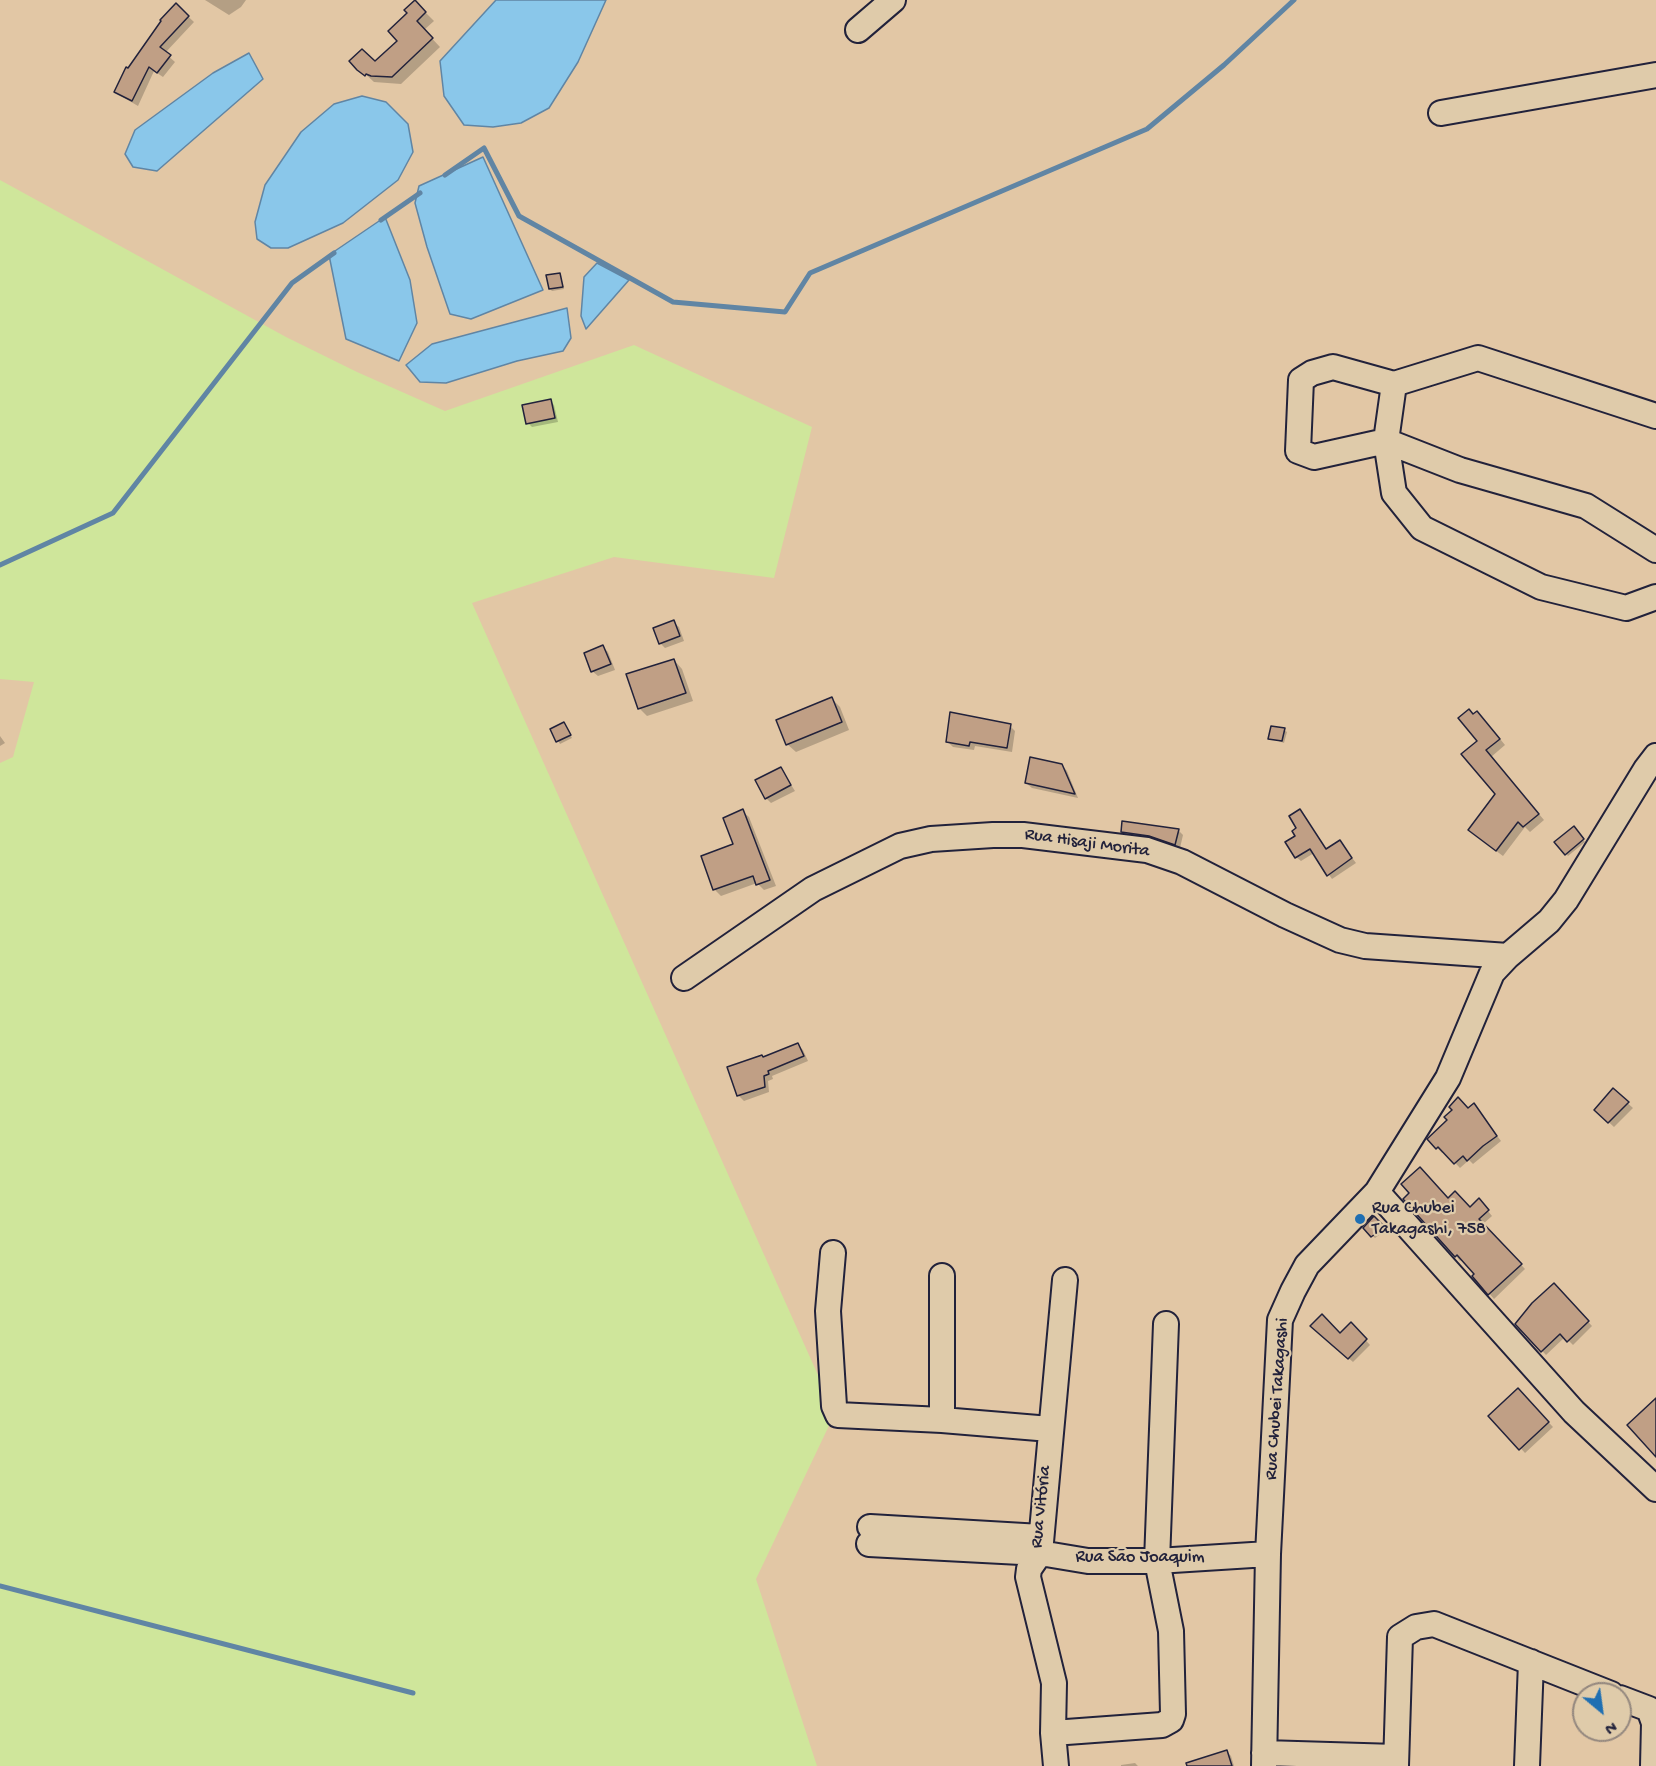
<!DOCTYPE html>
<meta charset="utf-8">
<style>
body{margin:0}
#map{position:relative;width:1656px;height:1766px;overflow:hidden;background:#e2c7a5;font-family:"Gochi Hand",sans-serif}
canvas{display:block}
.north{position:absolute;left:1572px;top:1682px;width:60px;height:60px;box-sizing:border-box;background:#dfcbaa;border:2px solid #93877e;border-radius:50%;rotate:151deg;font-size:16px;font-weight:700;line-height:24px;text-align:center;color:#22223b}
.north::after{content:'';display:block;margin:auto;width:21px;height:27px;background:#1f6fb2;clip-path:polygon(50% 0,100% 100%,50% 72%,0 100%)}
</style>
<div id="map">
<canvas width="1656" height="1766"></canvas>
<div class="north">N</div>
</div>
<script>
const ctx = document.querySelector('canvas').getContext('2d');
ctx.lineJoin = 'round';
function fill(path, color) {
  ctx.fillStyle = color;
  ctx.fill(path, 'evenodd');
}
function stroke(path, color, width, dash) {
  ctx.strokeStyle = color;
  ctx.lineWidth = width;
  ctx.lineCap = dash ? 'butt' : 'round';
  ctx.setLineDash(dash || []);
  ctx.stroke(path);
}
function label(font, color, halo, rows, align = 'center') {
  ctx.font = font + ' "Gochi Hand",sans-serif';
  ctx.lineWidth = 4.5;
  ctx.setLineDash([]);
  ctx.textBaseline = 'middle';
  ctx.strokeStyle = halo;
  ctx.fillStyle = color;
  for (const [text, x, y, turn = 0] of rows) {
    ctx.save();
    ctx.translate(x, y);
    ctx.rotate((+turn || 0) * Math.PI / 180);
    ctx.textAlign = isNaN(turn) ? turn : align;
    if (halo) ctx.strokeText(text, 0, 0);
    ctx.fillText(text, 0, 0);
    ctx.restore();
  }
}
fill(new Path2D(`
 M0,180L286,337L357,372L445,411L634,345L812,427L774,578L614,557L472,603L835,1413L756,1579L817,1766H0V763L13,757L34,682L0,679Z`), '#cfe69b');
const water = new Path2D(`
 M496,0H606L578,62L549,108L521,123L493,127L464,125L444,96L440,61Z
 M249,53L263,79L157,171L133,167L125,154L135,130L213,73Z
 M362,96L386,102L408,124L413,152L398,180L343,223L288,248H271L257,239L255,222L265,185L301,132L334,104Z
 M483,157L543,290L471,319L450,314L427,247L415,203L419,186Z
 M385,217L410,280L417,323L399,361L346,339L329,255Z
 M597,263L629,280L586,329L581,316L584,277Z
 M567,308L571,338L563,351L517,361L446,383L420,382L406,365L432,344Z`);
fill(water, '#8ac7ea');
stroke(water, '#6085a4', 1.5);
fill(new Path2D(`
 M205,0H246L241,7L229,15Z
 M415,2L434,21L424,30L440,47L401,84L374,82L360,69L375,63L399,41Z
 M176,5L194,22L165,53L175,62L163,77L154,71L138,106L121,96L115,91L128,69Z
 M559,274L564,289L552,291L550,289Z
 M550,400L554,405L558,422L532,427L528,423Z
 M673,622L679,627L684,641L665,648L660,643Z
 M603,647L608,652L615,670L598,676L592,671Z
 M674,660L682,669L693,701L647,716L639,708Z
 M832,699L840,707L849,730L796,752L787,744Z
 M1474,716L1483,718L1505,745L1491,757L1544,820L1530,832L1525,827L1503,856L1476,836L1496,794Z
 M564,724L572,738L560,744L552,729Z
 M1010,726L1015,731L1012,752L975,746L974,750L953,747L948,742Z
 M1284,730L1287,732L1284,743L1270,738Z
 M0,736L5,743L0,746Z
 M1062,765L1067,771L1078,798L1032,788L1026,783Z
 M781,769L795,791L771,803L766,798Z
 M1300,810L1327,850L1340,842L1356,863L1332,879L1314,853L1301,861L1296,857Z
 M742,811L749,817L776,886L764,890L757,883L721,896L715,890L703,857L735,845Z
 M1123,823L1179,831L1183,835L1180,848L1155,840L1127,837L1122,832Z
 M1573,828L1585,842L1568,856L1557,842Z
 M798,1045L803,1050L808,1061L772,1076L773,1079L768,1081L769,1092L744,1101L738,1095L764,1059Z
 M1613,1090L1633,1108L1614,1127L1601,1115Z
 M1474,1105L1501,1141L1473,1164L1469,1160L1460,1168L1444,1151L1442,1153L1429,1139L1449,1120L1454,1110H1468Z
 M1405,1199L1449,1200L1470,1209L1483,1205L1492,1216L1483,1224L1525,1269L1494,1299L1474,1276L1476,1274L1462,1259L1460,1261L1456,1256Z
 M1374,1218L1386,1230L1375,1238L1365,1228Z
 M1554,1285L1592,1326L1573,1345L1565,1337L1546,1355L1517,1324Z
 M1351,1324L1370,1345L1353,1362L1316,1330L1340,1335Z
 M1518,1390L1553,1427L1525,1453L1491,1416Z
 M1227,1752L1231,1756L1234,1766H1195Z
 M1135,1763L1138,1766H1121V1765Z`), '#0003');
stroke(new Path2D(`
 M445,175L484,148L519,216L673,302L785,312L810,273L1147,129L1224,65L1294,0
 M381,220L420,193
 M0,565L113,513L292,283L334,253
 M0,1586L413,1693`), '#6085a4', 5);
const building = new Path2D(`
 M415,0L426,12L417,21L433,38L392,77L371,76L366,74L365,76L357,70L349,61L362,49L375,61L397,41L388,31L407,13L404,10Z
 M176,3L189,16L160,47L171,55L157,73L149,67L132,101L114,92L126,67L128,68L161,21L160,20Z
 M560,273L563,287L549,289L546,275Z
 M551,399L555,418L526,424L522,405Z
 M674,620L680,636L659,644L653,628Z
 M603,645L611,664L591,672L584,653Z
 M674,659L686,693L638,709L626,674Z
 M832,697L842,722L786,745L776,720Z
 M1469,709L1473,714L1477,711L1500,739L1486,750L1539,814L1523,827L1518,822L1496,851L1468,830L1495,794L1461,754L1477,741L1458,718Z
 M950,712L1011,724L1007,748L970,742L969,746L946,742Z
 M564,722L571,735L556,742L550,729Z
 M1271,726L1285,728L1282,741L1268,739Z
 M1030,757L1062,764L1075,794L1025,783Z
 M781,767L791,785L765,799L755,780Z
 M743,809L770,880L756,885L753,876L713,890L701,856L733,844L723,818Z
 M1300,809L1326,849L1340,840L1352,858L1327,876L1310,849L1295,858L1285,842L1295,836L1292,831L1296,828L1289,816Z
 M1122,821L1179,829L1175,845L1149,836L1121,832Z
 M1574,826L1584,839L1565,855L1554,842Z
 M798,1043L804,1056L768,1071L769,1074L764,1076L765,1087L737,1096L727,1067L762,1055L763,1057Z
 M1613,1088L1629,1102L1608,1123L1594,1110Z
 M1458,1097L1468,1108L1474,1103L1497,1136L1483,1146L1467,1161L1463,1156L1454,1164L1438,1147L1436,1149L1427,1139L1447,1120L1444,1117L1452,1110L1449,1107Z
 M1420,1167L1448,1198L1455,1191L1470,1207L1479,1198L1489,1210L1479,1219L1522,1264L1488,1295L1472,1276L1474,1274L1457,1255L1455,1257L1403,1199L1409,1193L1401,1184Z
 M1374,1216L1385,1227L1371,1237L1363,1228Z
 M1554,1283L1589,1321L1567,1342L1560,1334L1541,1352L1515,1324L1532,1303Z
 M1322,1314L1340,1333L1351,1322L1367,1339L1348,1359L1310,1326Z
 M1518,1388L1549,1422L1519,1450L1488,1416Z
 M1656,1398V1457L1627,1425Z
 M1227,1750L1232,1766H1187L1186,1763Z`);
fill(building, '#c09f85');
stroke(building, '#22223b', 1.5);
const minor = new Path2D(`
 M858,30L893,0
 M1441,113L1656,75
 M1394,384L1333,367L1312,373L1301,380L1298,451L1314,457L1386,441L1460,470L1586,506L1656,550
 M1656,416L1478,358L1394,384L1386,441L1394,493L1422,528L1541,587L1626,608L1656,597
 M684,978L813,889L900,846L931,839L993,835H1023L1147,850L1182,862L1285,915L1340,940L1365,946L1508,956
 M1377,1192L1574,1412L1656,1489
 M833,1253L828,1311L834,1406L838,1415L942,1420L1050,1429
 M942,1420V1276
 M870,1527L1041,1537
 M869,1544L1040,1553L1088,1561H1157L1268,1554
 M1620,1698L1649,1709L1654,1723L1653,1766
 M1053,1733L1162,1725L1171,1720L1173,1714L1171,1631L1157,1561L1166,1324
 M1264,1753L1396,1757
 M1056,1766L1053,1733L1054,1683L1028,1577L1029,1569L1040,1553L1065,1280
 M1264,1766L1268,1554L1280,1320L1293,1291L1307,1265L1377,1192L1448,1078L1492,973L1508,956L1549,921L1566,900L1646,769L1656,756
 M1396,1766L1400,1637L1416,1627L1434,1624L1611,1694
 M1527,1766L1531,1662`);
stroke(minor, '#22223b', 28);
stroke(minor, '#dfcbaa', 24);
for (const [x, y, r, color] of [
 [1360,1219,6,"#1f6fb2"]
]) {
  const dot = new Path2D();
  dot.arc(x, y, r, 0, 2 * Math.PI);
  ctx.fillStyle = color;
  ctx.fill(dot);
  stroke(dot, '#dfcbaa', 2);
}
label('18px', '#22223b', '#dfcbaa', [
 ["Rua Hisaji Morita",1087,844,8],
 ["Rua Chubei Takagashi",1278,1399,-86],
 ["Rua Vitória",1042,1507,-84],
 ["Rua São Joaquim",1140,1558]
]);
label('18px', '#22223b', '#dfcbaa', [
 ["Rua Chubei",1372,1209],
 ["Takagashi, 758",1372,1230]
], 'left');
</script>
